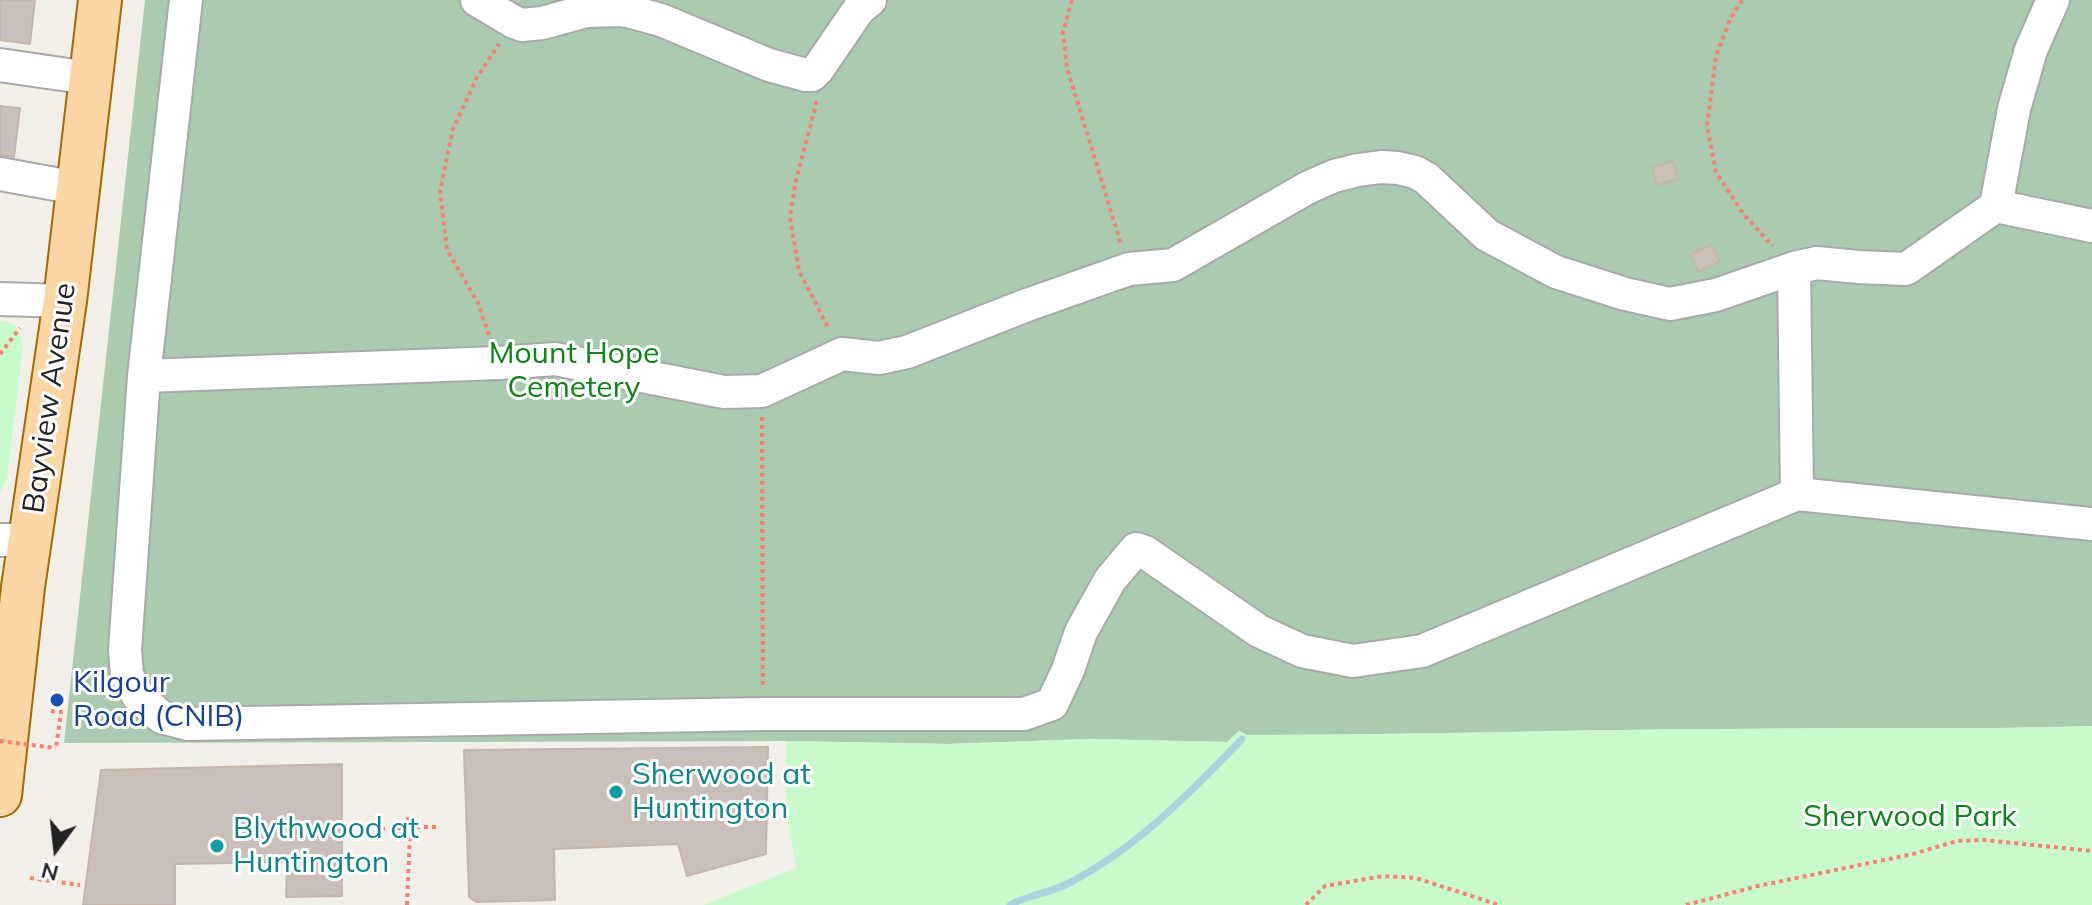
<!DOCTYPE html>
<style>
body{margin:0}
#map{position:relative;width:2092px;height:905px;overflow:hidden;background:#f2efe9;font-family:Mulish,sans-serif}
canvas{display:block}
.north{position:absolute;left:16px;top:809px;width:80px;height:80px;-webkit-text-stroke:6px #fff;paint-order:stroke;rotate:195deg;font-size:22px;font-weight:700;line-height:32px;text-align:center;color:#222}
.north::after{content:'';display:block;margin:auto;width:28px;height:36px;background:#222;clip-path:polygon(50% 0,100% 100%,50% 72%,0 100%)}
</style>
<div id="map">
<canvas width="2092" height="905"></canvas>
<div class="north">N</div>
</div>
<script>
const ctx = document.querySelector('canvas').getContext('2d');
ctx.lineJoin = 'round';
function fill(path, color) {
  ctx.fillStyle = color;
  ctx.fill(path, 'evenodd');
}
function stroke(path, color, width, dash) {
  ctx.strokeStyle = color;
  ctx.lineWidth = width;
  ctx.lineCap = dash ? 'butt' : 'round';
  ctx.setLineDash(dash || []);
  ctx.stroke(path);
}
function label(font, color, halo, rows, align = 'center') {
  ctx.font = font + ' Mulish,sans-serif';
  ctx.lineWidth = 6;
  ctx.setLineDash([]);
  ctx.textBaseline = 'middle';
  ctx.strokeStyle = halo;
  ctx.fillStyle = color;
  for (const [text, x, y, turn = 0] of rows) {
    ctx.save();
    ctx.translate(x, y);
    ctx.rotate((+turn || 0) * Math.PI / 180);
    ctx.textAlign = isNaN(turn) ? turn : align;
    if (halo) ctx.strokeText(text, 0, 0);
    ctx.fillText(text, 0, 0);
    ctx.restore();
  }
}
fill(new Path2D(`
 M145,0H2092V726C1968,730 1845,727 1721,729C1563,730 1405,735 1247,735L1239,731L1227,742L1090,739L948,744L786,741L64,743Z`), '#aacbaf');
fill(new Path2D(`
 M0,321C17,322 21,332 23,348L7,479L0,493Z
 M2092,726V905H703L796,868L786,813V741L948,744L1090,739L1227,742L1239,731L1247,735C1405,735 1563,730 1721,729C1845,727 1968,730 2092,726Z`), '#c8facc');
stroke(new Path2D(`
 M1010,905C1028,895 1049,893 1067,884C1136,849 1189,794 1242,739`), '#aad3df', 7);
const building = new Path2D(`
 M0,0H35L30,44L0,40Z
 M0,106L20,108L14,157L0,155Z
 M1673,161L1678,179L1657,185L1652,167Z
 M1711,244L1720,261L1699,272L1690,255Z
 M768,747L766,854L687,876L678,844L554,849L555,900L476,902L469,897L464,750Z
 M342,764V896L286,897L287,862L175,864V905H83L101,770Z`);
fill(building, '#c7bfb8');
stroke(building, '#c4b6ab', 2);
const minor = new Path2D(`
 M186,0L144,376L125,650L127,675L138,696L161,717L188,724L763,714H1024L1052,704L1068,670L1081,632L1110,580L1136,549L1145,552L1259,631L1302,651L1353,661L1422,651L1797,494L2092,524
 M477,0L514,22L522,25L542,23L586,11L621,10L632,12L661,20L769,65L806,75H812L818,69L859,9L870,0
 M0,65L89,78
 M0,174L77,188
 M1996,206L2092,226
 M1794,268L1797,494
 M0,299L65,301
 M144,376L499,363L555,359L724,392L762,391L842,354L879,358L907,352L1027,305L1129,269L1173,265L1307,188L1334,176L1358,170L1381,167L1398,168L1415,172L1426,178L1487,235L1556,272L1625,294L1670,304L1716,295L1794,268L1817,263L1858,267L1906,269L1996,206L2014,109L2031,50L2053,0
 M0,540H30`);
const major = new Path2D(`
 M0,795L23,587L65,301L100,0`);
stroke(minor, '#a9a9a9', 36);
stroke(major, '#a06b00', 46);
stroke(new Path2D(`
 M1072,0L1063,32L1067,68L1121,244
 M1742,0L1731,17L1716,56L1707,126L1716,172L1744,215L1773,246
 M816,101V105L796,180L790,217L799,271L829,329
 M489,335L478,303L447,250L440,191L453,129L477,77L499,44
 M0,354L20,328
 M762,417L763,689
 M51,711L61,712L56,748
 M402 826a7 7 0 1 1 14 0a7 7 0 1 1-14 0Z
 M416,827H436
 M381,829L402,828
 M30,878L80,885
 M407,905L410,833
 M1306,905L1325,886L1383,876L1416,878L1499,905
 M1686,905L1758,886L1913,854L1957,841L1984,840L2092,851`), '#fa8072', 4, [4, 4]);
stroke(minor, '#fff', 32);
stroke(major, '#fcd6a4', 42);
stroke(new Path2D(`
 M0,741L56,748`), '#fa8072', 4, [4, 4]);
for (const [x, y, r, color] of [
 [57,700,8,"#1a4fb4"],
 [616,792,8,"#0f9aa8"],
 [217,846,8,"#0f9aa8"]
]) {
  const dot = new Path2D();
  dot.arc(x, y, r, 0, 2 * Math.PI);
  ctx.fillStyle = color;
  ctx.fill(dot);
  stroke(dot, '#fff', 3);
}
label('30px', '#0c8416', '#fff', [
 ["Mount Hope",574,354],
 ["Cemetery",574,388],
 ["Sherwood Park",1910,817]
]);
label('30px', '#222', '#fff', [
 ["Bayview Avenue",50,398,-82]
]);
label('30px', '#164399', '#fff', [
 ["Kilgour",73,683],
 ["Road (CNIB)",73,717]
], 'left');
label('30px', '#0d838f', '#fff', [
 ["Sherwood at",632,775],
 ["Huntington",632,809],
 ["Blythwood at",233,829],
 ["Huntington",233,863]
], 'left');
</script>
